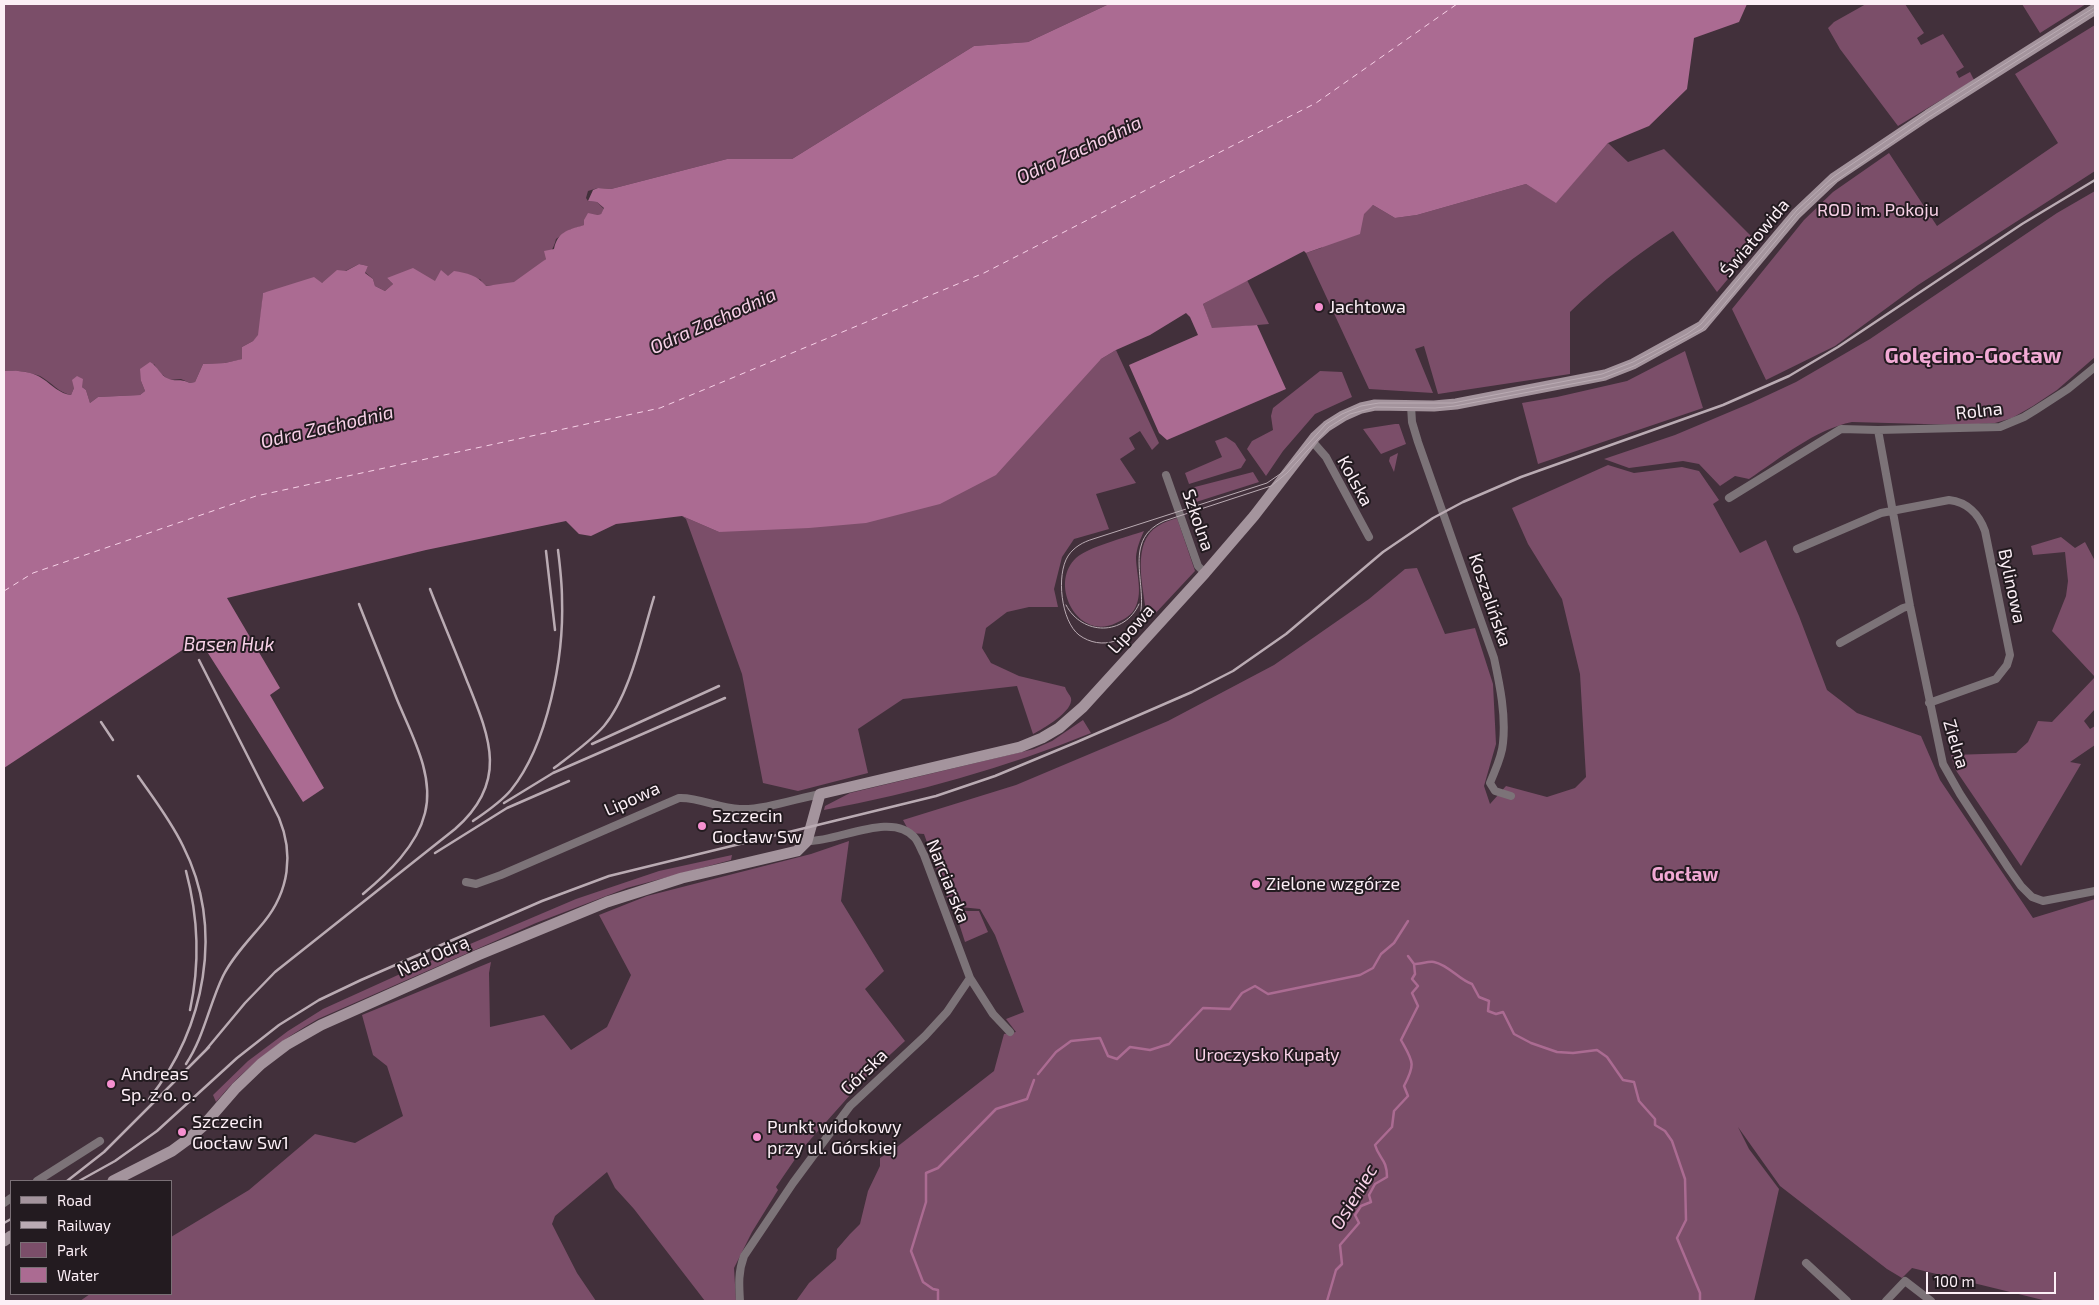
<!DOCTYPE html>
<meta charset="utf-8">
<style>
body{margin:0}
#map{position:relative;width:2099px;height:1305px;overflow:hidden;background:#42303b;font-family:"Exo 2",sans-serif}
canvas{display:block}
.frame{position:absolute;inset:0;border:5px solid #fceff6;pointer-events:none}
.legend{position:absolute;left:10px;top:1180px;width:162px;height:115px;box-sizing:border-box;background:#231b20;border:1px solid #7a7076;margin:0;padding:6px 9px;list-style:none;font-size:15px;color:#fceff6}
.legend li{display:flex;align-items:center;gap:10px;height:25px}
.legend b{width:25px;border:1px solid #7a7076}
.scale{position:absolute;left:1926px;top:1272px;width:130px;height:22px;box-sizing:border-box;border:2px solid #fceff6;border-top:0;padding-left:6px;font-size:15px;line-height:18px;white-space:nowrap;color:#fceff6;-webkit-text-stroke:4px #231b20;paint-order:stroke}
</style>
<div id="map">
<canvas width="2099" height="1305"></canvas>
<div class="frame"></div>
<ul class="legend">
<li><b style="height:6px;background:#a4949d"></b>Road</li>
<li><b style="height:6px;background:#baabb3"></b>Railway</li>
<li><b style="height:14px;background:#7b4e69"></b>Park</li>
<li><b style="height:14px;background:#ab6b92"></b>Water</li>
</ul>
<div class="scale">100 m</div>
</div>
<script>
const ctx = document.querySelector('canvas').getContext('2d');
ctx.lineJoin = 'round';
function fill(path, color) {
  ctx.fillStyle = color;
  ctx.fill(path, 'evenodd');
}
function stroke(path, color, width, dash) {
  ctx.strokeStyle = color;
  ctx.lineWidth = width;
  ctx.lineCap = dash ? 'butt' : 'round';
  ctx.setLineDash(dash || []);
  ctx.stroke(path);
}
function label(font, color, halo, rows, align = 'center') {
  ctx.font = font + ' "Exo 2",sans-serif';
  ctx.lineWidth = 4;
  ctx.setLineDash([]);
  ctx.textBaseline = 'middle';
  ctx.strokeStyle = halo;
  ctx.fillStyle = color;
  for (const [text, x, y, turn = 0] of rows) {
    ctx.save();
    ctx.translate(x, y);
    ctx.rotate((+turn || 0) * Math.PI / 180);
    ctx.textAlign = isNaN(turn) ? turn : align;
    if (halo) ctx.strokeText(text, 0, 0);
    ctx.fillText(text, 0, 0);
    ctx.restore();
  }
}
fill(new Path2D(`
 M4,4H1109L1028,42L974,46L792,159H727L611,189L598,188L588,191L586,198L588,201L597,202L604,209L601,214L597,215L585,225L569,230L556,239C552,258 531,276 513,283C504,286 494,284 485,286L480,279L448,276L435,282L387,278L393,284L385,291L375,286L373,279L365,272L368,266L359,264L322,283L263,293L259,335L253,341L242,347L243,359L225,363L203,364L195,382L190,383L181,379L169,380L159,372L154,364L141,381L145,391L140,395L98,397L90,403L86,390L82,387L74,388L71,395C59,393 51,382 40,376C28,371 16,370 4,371Z
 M1866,4H1905L1924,33L1917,38L1921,45L1943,34L1964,67L1956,72L1959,78L1970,72L1974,80L1898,126L1840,49L1828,28L1834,22Z
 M2022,4H2086L2040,33Z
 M2095,25V171L1918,285L1835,346L1766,380L1732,309L1804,220L1833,192L1889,153L1937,226L2058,143L2015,74Z
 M1608,143L1628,162L1664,149L1758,243L1717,292L1673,231C1636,255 1602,281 1570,312V374L1438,394L1424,346L1415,349L1433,393L1369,389L1306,253L1321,248L1373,205L1395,218L1417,215L1526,184L1556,202Z
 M2095,191V357L2057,390L2033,406L2012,418L1995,423L1961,425L1852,422C1816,429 1779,459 1749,479L1735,476L1720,486L1699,464L1683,461L1629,468L1604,459L1675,435L1751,403L1796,382L1870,339L2057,213Z
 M1247,280L1269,324L1212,329L1203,304Z
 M1116,350L1159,443L1152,450L1140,431L1129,438L1135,449L1120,459L1136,483L1096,494L1109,529L1074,539L1062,557L1054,589L1058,607H1029L1007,612L986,628L982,648L991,663L1019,676L1065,687C1066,691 1070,695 1071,698C1074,711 1043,729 1033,734L1017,686L903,699L858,729L868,773L798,791L763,783L742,674L686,519L682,516L719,532L1101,359Z
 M1685,351L1703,408L1538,464L1522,403L1557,397L1627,381Z
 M1320,371L1342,372L1352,397L1315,414L1283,451L1266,476L1247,449L1252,441L1273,430L1271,416L1273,408Z
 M1395,424H1399L1406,444L1381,454L1363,429Z
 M1226,437L1235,443L1246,460L1241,468L1189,484L1185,473L1222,457L1215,441Z
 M1398,453L1394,472L1389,461L1390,457Z
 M1608,465L1634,473L1682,467L1699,471L1719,500L1713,504L1740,553L1766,540L1799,616L1827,690L1857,713L1921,736L1940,780L2033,918L2095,899V1301H2047L1912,1268L1902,1278L1887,1269L1780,1186L1738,1127L1749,1149L1779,1189L1754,1301H796L809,1283L836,1259L837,1249L850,1234L860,1224L868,1191L880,1166V1158L893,1150L994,1071L1004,1034L1016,1032L1006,1019L1024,1012L995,935L980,909L950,906L924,834L910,833L903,820L1016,785L1168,721L1274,665L1369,599L1405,569L1417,568L1445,634L1475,628L1493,684L1496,744L1484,786L1490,804L1506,786L1547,797L1575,788L1586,777L1580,674L1562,599L1528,544L1512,508Z
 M1253,472L1259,482L1196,502L1191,488Z
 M1177,518L1195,571L1151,618L1146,612C1143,586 1131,542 1158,526C1164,522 1171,520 1177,518Z
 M1144,531C1140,540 1137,547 1136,557C1136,574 1144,594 1134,610C1130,616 1123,620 1116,623C1078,642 1048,584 1076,558C1088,547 1127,537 1144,531Z
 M2061,537L2075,548L2085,542L2095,561V709L2084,721L2090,729L2095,726V745L2070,762L2081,764L2021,866L1955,769L1951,755L2016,753L2028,742L2038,721L2052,722L2095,677L2052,631L2066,596L2068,581L2065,552L2033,555L2031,546Z
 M1083,720L1091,733C1005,768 915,793 824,810L825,806L850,793L1034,749L1052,741Z
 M849,841L841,901L884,971L865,989L905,1041L867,1076L802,1149L776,1187L778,1190L752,1232L734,1268L736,1301H705L634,1209L615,1188L607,1172L555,1216L552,1224L577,1273L596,1301H80L90,1294H171V1237L249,1190L315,1134L355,1143L403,1116L387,1066L373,1055L362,1015L491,962L489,973L490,1027L544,1015L571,1050L607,1027L631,975L599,915L647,896L811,854Z
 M732,855L731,860L627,888L536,923L318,1019C279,1041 245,1067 216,1102L213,1095L248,1061L288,1031L323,1009L409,970L576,899L659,871Z
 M955,911H979L988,932L965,942Z`), '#7b4e69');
fill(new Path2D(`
 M1109,4H1747L1739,22L1694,38L1687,89L1649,126L1608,143L1556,203L1526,184L1417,215L1395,218L1373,205L1364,214L1360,234L1306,253L1304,251L1203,304L1212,328L1257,325L1286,389L1167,440L1159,433L1129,365L1198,335L1190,317L1186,313L1150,335L1116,350L1101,359L996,475L940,504L866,523L809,528L719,532L682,516L616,524L591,536L579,534L566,521L426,550L227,598L280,688L270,695L324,788L303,802L199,639L4,768V371C17,370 32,371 43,379C52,385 60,394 71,395L74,388L72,380L77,376L83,379L82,387L86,390L90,403L98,397L140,395L145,391L141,381L140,369L150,362C158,366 160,376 169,379C177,382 179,378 190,383L195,382L203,364L225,363L242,359V347L253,341L258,335L263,293L314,277L322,283L337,270L346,271L359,264L368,266L365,273L373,279L375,286L385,291L393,284L387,278L413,268L435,281L441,270L448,276L454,271C467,273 477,275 486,286L514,282L546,259L544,251L554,249C558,231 568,230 584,225V220L588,213L597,215L601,214L604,208L597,202L588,201L593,190L598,188L611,189L727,159H792L974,46L1028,42Z`), '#ab6b92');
stroke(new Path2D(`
 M1414,964C1420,964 1429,961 1434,962C1449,965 1459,980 1472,984L1479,997L1489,1001L1488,1011L1496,1014L1503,1012L1514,1034L1531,1043L1557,1052L1573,1053L1597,1050L1607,1057L1623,1080L1634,1082L1639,1101L1655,1119V1125L1665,1131L1672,1141L1685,1179L1686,1220L1677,1238L1700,1293V1301
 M1038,1074L1056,1052L1071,1041L1100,1038L1108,1056L1117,1059L1130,1047L1150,1050L1169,1044L1203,1008L1230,1009L1242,993L1255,986L1268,994L1360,975L1373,968L1381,954L1394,943L1408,921
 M938,1301V1290L933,1289L923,1282L911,1251L926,1202V1173L938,1168L996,1109L1027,1099L1034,1080
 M1327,1301L1336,1270L1342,1264L1340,1245L1359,1223L1355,1215L1361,1206L1371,1202L1369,1195L1375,1184L1387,1177C1387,1159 1379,1159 1375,1145L1392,1127L1394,1111L1408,1096L1404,1086C1416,1063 1413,1062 1401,1040L1418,1006L1412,993L1418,986L1412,979L1415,974L1414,964L1408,956`), '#ab6b92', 2.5);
stroke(new Path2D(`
 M4,591L33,573L256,496L660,408L984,273L1316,103L1457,4`), '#f7d1e7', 1, [6, 5]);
stroke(new Path2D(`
 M1411,406L1412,422L1418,442L1494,658C1500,686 1506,715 1503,743C1502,757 1495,770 1490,783L1495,791L1511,796
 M1878,430L2000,427L2024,417L2037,409L2068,389L2095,367
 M1312,441L1326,457L1369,537
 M1166,475L1198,566L1205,573
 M1729,498L1841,429L1878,430L1910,606L1943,764L1960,794L2009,869L2021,886L2032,897L2043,901L2095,891
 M1797,549L1881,513L1949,500C1967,502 1979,514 1985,531L2010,655L2007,665L1996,679L1929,703
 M1840,643L1903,608L1910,606
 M807,841C836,843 892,810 915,838C919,843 921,850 924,855L970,978L993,1014L1010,1032
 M466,882L476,884L501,875L679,798C700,797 719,809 740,809C764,810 795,799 820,794
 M37,1181L100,1141
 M4,1203L11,1198
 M1806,1263L1847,1301
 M740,1301C739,1285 738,1272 744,1256L793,1183L850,1106L925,1036L947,1012L970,978
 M1886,1301L1905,1281L1931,1301`), '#7c7378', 8);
stroke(new Path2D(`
 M113,1181L172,1151L187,1140L203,1126L236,1088L261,1064L286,1045L321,1025L478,955L607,902L682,878L797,851L807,841L820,794L1020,747L1042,738L1059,728L1083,707L1205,573L1254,516L1315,437L1327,426L1343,416L1361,408L1375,405L1434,406L1456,404L1605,375L1633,364L1702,326L1796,214L1834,178L1928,115L2095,9
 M4,1241L11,1236`), '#a4949d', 11);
stroke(new Path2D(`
 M2095,7L1927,113L1833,177L1797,210L1701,324L1687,334L1633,362L1602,374L1453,403H1379L1361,406L1342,414L1326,424L1283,472L1267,483L1093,539C1083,542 1074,547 1068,556C1056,575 1061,621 1079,635C1090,643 1103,645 1115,641C1160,626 1132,577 1141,546C1144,534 1153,526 1164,521L1271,486L1287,473L1329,427L1350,414L1376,407L1435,408L1455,406L1603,378L1634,366L1702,329L1717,313L1797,215L1828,186L1929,117L2095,11
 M1066,605C1082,636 1125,636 1139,604`), '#baabb3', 1);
stroke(new Path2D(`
 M546,551L555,630
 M359,604C371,635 384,666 396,697C410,732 435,774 425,813C417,846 388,873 363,894
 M101,722L113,740
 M592,744L719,686
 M554,768C571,755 590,742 604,726C630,695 642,636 654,597
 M138,776C154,799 171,821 183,846C225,929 205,1028 149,1099
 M504,803L553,773L725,698
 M473,821C486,812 500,803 511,790C548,744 564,657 562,599C562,582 560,566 558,550
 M435,853L507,808L569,781
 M186,871C198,916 200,964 190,1010
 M205,1051L245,1003L275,972L455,829C509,782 490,738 467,681C455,650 442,620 430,589
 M186,1064C204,1037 209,1005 223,976C233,956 250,939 264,922C289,891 294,854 279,818L199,660
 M67,1181L104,1152L209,1047
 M79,1181L115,1161L157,1131L237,1058L279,1025L319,1000L361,980L542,901L609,876L936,796L995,776L1077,742L1192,692L1233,671L1286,634L1383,552L1433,518L1463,502L1521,477L1723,405L1789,376L1838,347L2022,224L2095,180
 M4,1223L11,1219`), '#baabb3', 2.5);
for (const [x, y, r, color] of [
 [1319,307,5,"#f690d0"],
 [702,826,5,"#f690d0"],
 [1256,884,5,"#f690d0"],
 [111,1084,5,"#f690d0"],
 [182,1132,5,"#f690d0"],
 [757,1137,5,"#f690d0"]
]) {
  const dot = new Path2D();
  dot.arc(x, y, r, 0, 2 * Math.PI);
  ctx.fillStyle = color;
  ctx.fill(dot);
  stroke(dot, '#231b20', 2);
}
label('18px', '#f8d2e7', '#231b20', [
 ["ROD im. Pokoju",1878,210],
 ["Uroczysko Kupały",1267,1055]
]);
label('18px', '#fceff6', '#231b20', [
 ["Światowida",1755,238,-50],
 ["Rolna",1979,411,-6],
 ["Kolska",1355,481,61],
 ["Szkolna",1198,520,71],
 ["Bylinowa",2012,586,78],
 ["Koszalińska",1490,600,71],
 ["Lipowa",1131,629,-48],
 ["Zielna",1956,744,73],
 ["Lipowa",632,799,-24],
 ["Narciarska",948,881,68],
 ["Nad Odrą",433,956,-24],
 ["Górska",864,1072,-44]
]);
label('18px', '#fceff6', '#231b20', [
 ["Jachtowa",1329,307],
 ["Szczecin",712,816],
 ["Gocław Sw",712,837],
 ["Zielone wzgórze",1266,884],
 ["Andreas",121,1074],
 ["Sp. z o. o.",121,1095],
 ["Szczecin",192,1122],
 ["Gocław Sw1",192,1143],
 ["Punkt widokowy",767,1127],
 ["przy ul. Górskiej",767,1148]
], 'left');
label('italic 19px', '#f7d1e7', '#231b20', [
 ["Odra Zachodnia",1079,150,-25],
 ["Odra Zachodnia",713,321,-24],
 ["Odra Zachodnia",327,427,-13],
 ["Basen Huk",229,645],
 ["Osieniec",1354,1197,-59]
]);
label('bold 19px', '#f2aad5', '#231b20', [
 ["Gocław",1685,875]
]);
label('bold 22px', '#f2aad5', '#231b20', [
 ["Golęcino-Gocław",1973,356]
]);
</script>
